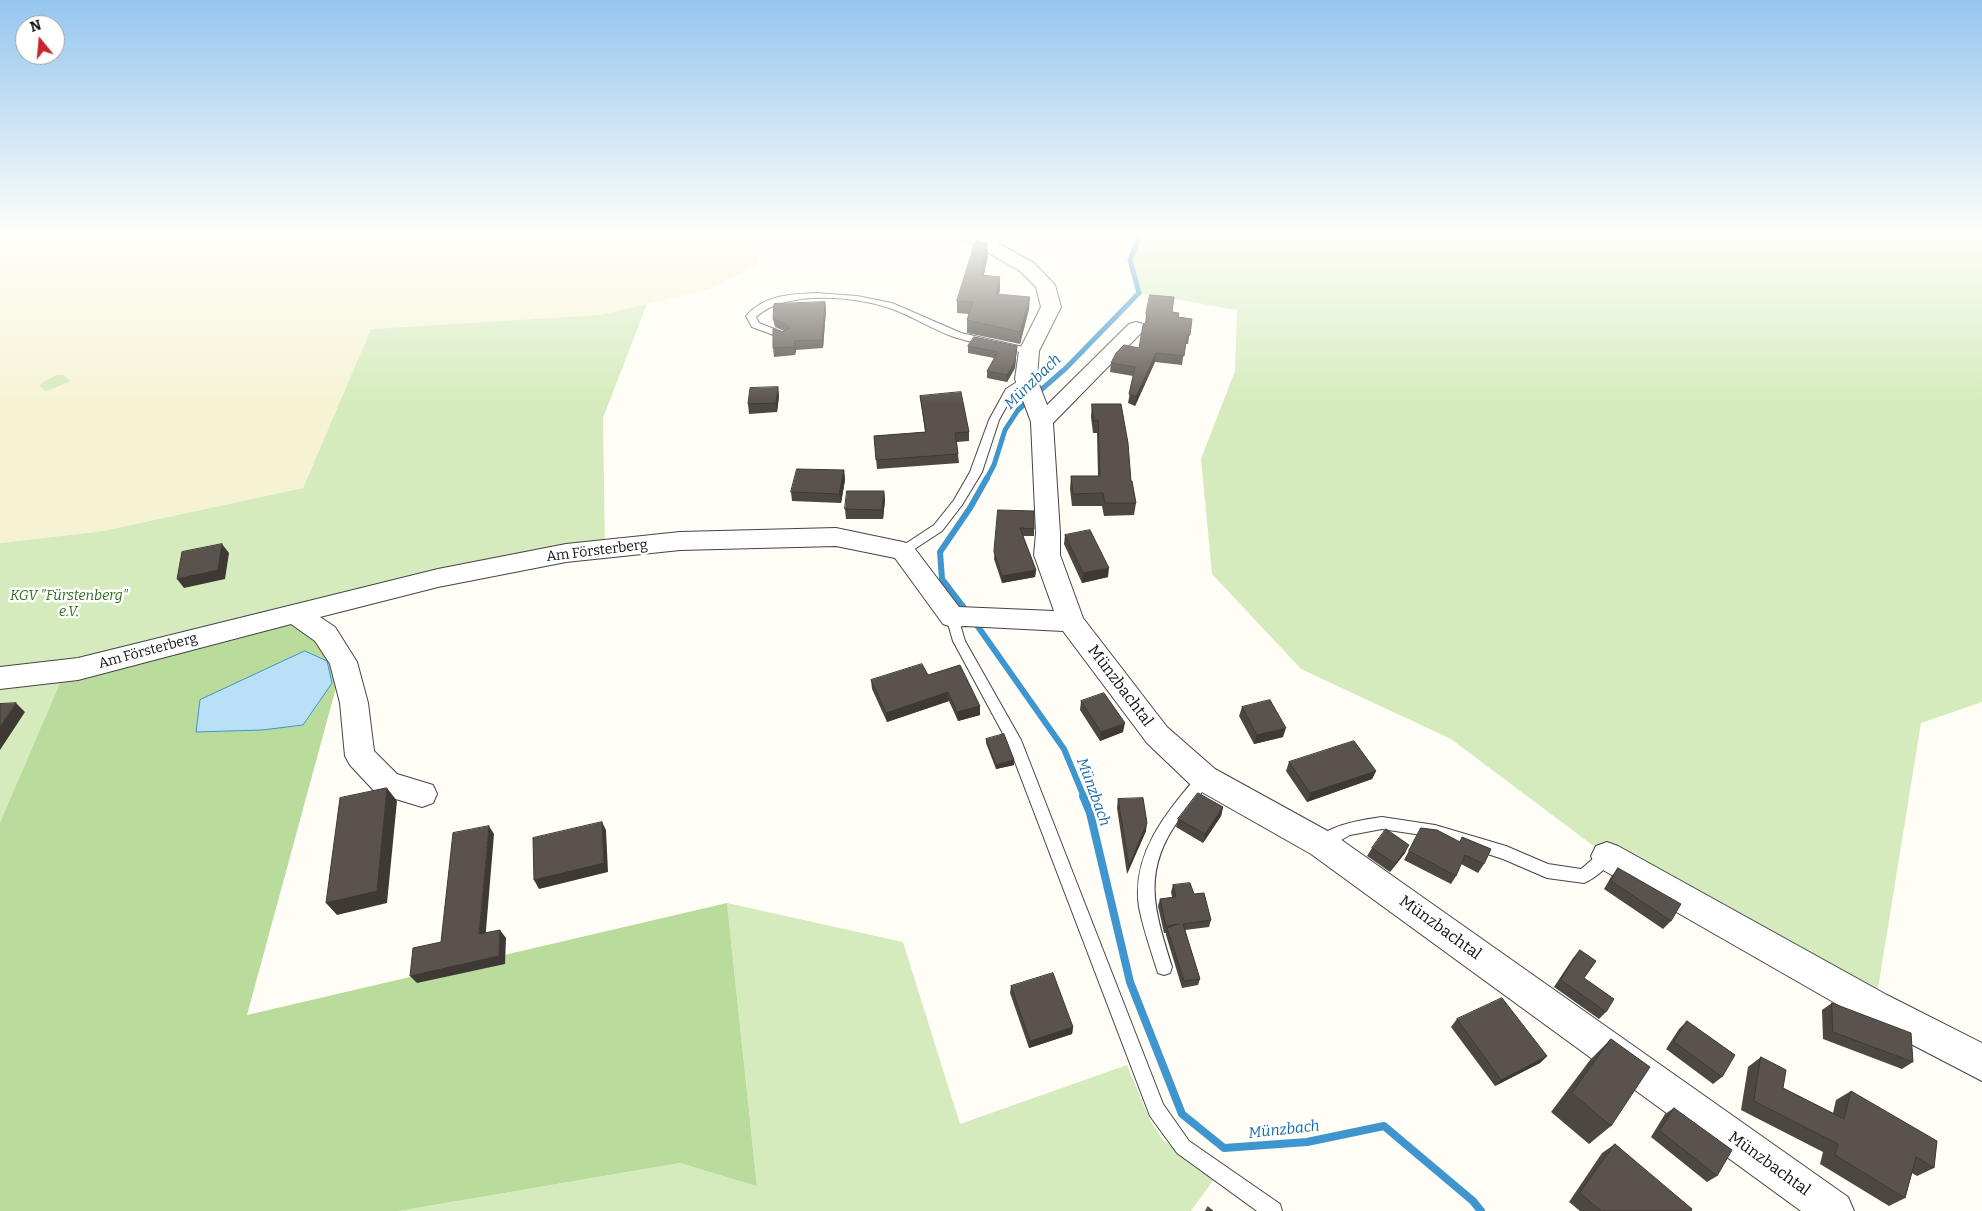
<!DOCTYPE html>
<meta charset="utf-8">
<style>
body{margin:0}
#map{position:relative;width:1982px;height:1211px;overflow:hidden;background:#fffdf5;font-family:Bitter,serif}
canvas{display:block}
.north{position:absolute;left:15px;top:15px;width:50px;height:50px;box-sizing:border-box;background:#fff;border:1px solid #a0a0a0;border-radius:50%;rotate:343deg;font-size:14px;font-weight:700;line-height:20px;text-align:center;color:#111}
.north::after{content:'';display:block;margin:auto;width:18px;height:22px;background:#c4262e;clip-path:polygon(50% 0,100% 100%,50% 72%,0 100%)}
</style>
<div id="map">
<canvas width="1982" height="1211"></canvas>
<div class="north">N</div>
</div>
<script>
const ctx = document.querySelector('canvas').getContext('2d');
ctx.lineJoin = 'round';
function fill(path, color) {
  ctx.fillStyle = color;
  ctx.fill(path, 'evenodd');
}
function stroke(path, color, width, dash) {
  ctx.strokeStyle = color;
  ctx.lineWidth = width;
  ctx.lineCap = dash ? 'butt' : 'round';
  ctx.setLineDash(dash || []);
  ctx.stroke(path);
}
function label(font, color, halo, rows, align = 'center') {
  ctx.font = font + ' Bitter,serif';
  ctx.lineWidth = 5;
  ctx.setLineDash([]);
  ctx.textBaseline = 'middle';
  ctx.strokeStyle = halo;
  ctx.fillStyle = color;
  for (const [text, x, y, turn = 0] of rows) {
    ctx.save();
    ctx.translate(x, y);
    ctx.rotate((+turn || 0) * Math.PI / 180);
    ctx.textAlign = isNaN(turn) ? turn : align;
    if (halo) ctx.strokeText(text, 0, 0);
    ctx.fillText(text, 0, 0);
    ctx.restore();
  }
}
fill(new Path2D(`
 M0,235H759V264L711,289L600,315L371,329L303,488L103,531L0,543Z`), '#f6f3d4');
fill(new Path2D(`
 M1140,235H1982V702L1921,723L1875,1007L1607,856L1451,739L1301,669L1212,574L1201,459L1235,371L1237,310L1139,293L1130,260Z
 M647,304L603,418L605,550L351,597L0,823V543L103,531L303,488L371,329L600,315Z
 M57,375H63L70,380L69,382L46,391L39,386L43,382Z
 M727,903L903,942L960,1124L1127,1065L1150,1120L1163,1140L1215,1178L1191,1211H399L680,1163L757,1185Z`), '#d5ebbd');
fill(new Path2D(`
 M295,613L343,662L247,1015L727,903L757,1186L680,1163L399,1211H0V823L64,674Z`), '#b9dc9c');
const water = new Path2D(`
 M305,651L327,661L332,683L303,725L262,730L196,732L200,700Z`);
fill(water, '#b9e0f7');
stroke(water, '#3f96cf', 1);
stroke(new Path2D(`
 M986,480L994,465L1005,430L1018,410L1066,368L1139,293L1130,260L1140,235`), '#3f96cf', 5);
stroke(new Path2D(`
 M968,613L942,579L940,552L970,508L987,478
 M974,621L1064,749L1084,797`), '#3f96cf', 6);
stroke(new Path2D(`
 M1083,796L1090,813L1130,982L1182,1114L1224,1148L1307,1142L1384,1126L1473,1201L1481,1211`), '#3f96cf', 8);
const lane = new Path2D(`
 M993,235H1001L998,249L994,252L990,249Z
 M816,293L857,296L892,303L961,333L1032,349L1034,351L1029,354C1004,348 979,345 954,337C934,330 915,318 895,310C859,296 786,289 756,317L759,323L787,334L789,336L784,339L752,327L746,316C764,295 791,294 816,293Z
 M1026,376L1031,379L1015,391L999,420L982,472L962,505L942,531L907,554H899L897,551L899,548L934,525L954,500L970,472L989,420L1006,389Z
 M952,612L956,614L958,617L965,641L1021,740L1163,1104L1189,1141L1280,1204L1282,1211H1257L1177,1153L1150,1116L1007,741L953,641L946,617L948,614Z
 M1204,772L1209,774L1211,778C1203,794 1188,807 1178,821C1141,873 1155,911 1172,967L1170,973L1164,975L1158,973L1156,967C1150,947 1143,928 1139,907C1131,853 1167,812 1199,774Z
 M1382,817L1435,825L1506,846L1548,864L1581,869L1602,851L1607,849L1612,851L1615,856C1610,866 1594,879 1584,883L1547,878L1503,859L1435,837L1382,829L1350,835L1322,851L1317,849L1314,844C1323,825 1363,820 1382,817Z`);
const street = new Path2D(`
 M961,235H983L1034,263L1055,285L1061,307L1039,351L1037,379L1047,405L1129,324L1136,322L1143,324L1146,328L1053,423L1060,533V555L1083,618L1167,727L1215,769L1333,834L1848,1197L1854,1211H1801L1311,854L1193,787L1147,743L1063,631L965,626L952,627L943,624L895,558L836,546L680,550L566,562L438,587L320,617L335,627L357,662L368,703L374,751L397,774L433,785L437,794L433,803L422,807L376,793L350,765L345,756L340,703L330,664L315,641L291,624L78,680L0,689V667L78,658L438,569L566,544L680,532L836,528L903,542L912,545L959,607L1054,611L1034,555L1036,533L1031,422L1015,379L1019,351L1041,307L1036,287L1020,271L964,239Z
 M1607,842L1618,846L1887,995L1982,1043V1081L1863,1019L1596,866L1591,856L1596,846Z`);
stroke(lane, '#444', 2);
stroke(street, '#444', 2);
fill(lane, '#fff');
fill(street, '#fff');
fill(new Path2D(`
 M988,255L984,275L1000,277V289L999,295L1029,309L1020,344L967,333V320L969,314L957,313V301Z
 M825,302L826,310L823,348L796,350L795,355L774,357L773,348L782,332L784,331L775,327L773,319Z
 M1172,312L1179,317L1192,319L1188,344H1185L1182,365L1155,362L1135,406L1128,403L1133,376L1110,372L1111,363L1139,348L1145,324L1146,314Z
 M968,346H1017L1015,368L1007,382L987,378V371L994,358L968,353Z
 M778,387L779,396L777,412L749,414L748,404Z
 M920,396L969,432V441L957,442L958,454L959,463L877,469L874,436L925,432Z
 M1092,404L1131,481L1136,503L1134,515L1104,516L1102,506H1072L1070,489L1071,476H1098L1097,433H1093L1091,417Z
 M844,470L845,480L841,503L792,501L791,492Z
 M884,491L885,500L883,519H846L845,509Z
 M998,510L1034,529V536H1023L1036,570L1035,577L1002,583L994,559Z
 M1065,535L1108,577L1082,583L1064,544Z
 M928,675L980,706V715L958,721L949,701L887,722L872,689L871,680Z
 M1081,701L1123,732L1100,741L1080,710Z
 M1242,707L1283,737L1254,744L1239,716Z
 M986,739L1014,760V765L996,769L986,743Z
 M1289,762L1376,771L1372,779L1307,802L1286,771Z
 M1118,799L1146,831L1127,874L1117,808Z
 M1223,807L1221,816L1203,843L1176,827L1178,819Z
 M1421,828L1484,864L1478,873L1461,864L1456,876L1451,884L1404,860Z
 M1372,848L1405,853L1390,872L1367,856Z
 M1618,868L1671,921L1663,929L1604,889L1611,877Z
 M1173,885L1194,894L1211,920L1209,927L1185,930L1200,979L1198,985L1182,988L1166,935V933H1164L1158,906L1160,899L1172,897L1171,892Z
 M1580,950L1584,978L1606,1012L1599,1019L1554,987L1573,958Z
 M1011,986L1073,1027L1072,1034L1029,1048L1010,993Z
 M1832,1003L1913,1062L1902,1069L1823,1039L1822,1010Z
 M1457,1019L1547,1056L1540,1063L1495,1086L1451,1027Z
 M1687,1021L1722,1077L1713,1084L1666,1049L1679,1029Z
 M1611,1039V1126L1589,1144L1551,1112L1590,1060Z
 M1761,1057L1783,1088L1833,1113L1836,1100L1851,1091L1934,1168L1917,1176L1912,1173L1905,1198L1889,1206L1820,1164L1823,1152L1741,1110L1748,1067Z
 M1674,1108L1717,1176L1707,1182L1651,1137L1665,1114Z
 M1615,1144L1691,1211H1580L1569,1202L1602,1153Z`), '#4d4742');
fill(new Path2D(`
 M987,243L988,255L981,287V275Z
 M1000,277V289L996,307V294Z
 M1030,297L1029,309L1020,344V332Z
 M825,302L826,310L823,348L822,340Z
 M795,341L796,350L795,355L794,347Z
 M1017,346L1015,368L1007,382V375Z
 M1156,353L1155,362L1135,406L1136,397Z
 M778,387L779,396L777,412L776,403Z
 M844,470L845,480L841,503L839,494Z
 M884,491L885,500L883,519L882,510Z
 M222,544L229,553L225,579L184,588L177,579Z
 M1109,568L1108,577L1082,583L1083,573Z
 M1036,570L1035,577L1002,583V576Z
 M948,692L949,701L887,722L886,713Z
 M16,703L25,712L0,750V727Z
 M980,706V715L958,721L957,712Z
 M1125,723L1123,732L1100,741L1101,732Z
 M1286,728L1283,737L1254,744L1257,735Z
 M1014,760V765L996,769V765Z
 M1376,771L1372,779L1307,802L1310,793Z
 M387,788L397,801L387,903L337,915L326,903Z
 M1223,807L1221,816L1203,843L1205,834Z
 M602,822L606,830L608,872L539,889L534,880Z
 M1147,823L1146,831L1127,874L1129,866Z
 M489,826L494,834L485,942L479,934Z
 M1409,845L1405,853L1390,872L1395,864Z
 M500,930L506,938L505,964L417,983L410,976Z
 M1073,1027L1072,1034L1029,1048L1030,1041Z
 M1547,1056L1540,1063L1495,1086L1501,1080Z`), '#3f3936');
const building = new Path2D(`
 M976,240L987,243L981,275L1000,277L996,294L1030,297L1020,332L967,320L973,302L957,301Z
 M1150,295L1174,297L1172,312L1179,313L1178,317L1192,319L1190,335H1187L1184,356L1156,353L1136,397L1129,394L1135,367L1111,363L1116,353L1124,345L1139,348L1143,325L1149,319L1146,314Z
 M825,302L822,340L795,341L794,347L773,348V329L782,332L790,328L786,324L773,319L774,304Z
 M974,337L1017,346L1015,361L1007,375L987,371L998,352L968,346Z
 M778,387L776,403L748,404L750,388Z
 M961,392L969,432L955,433L958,454L876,460L874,436L926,432L920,396Z
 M1092,404H1121L1128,443L1131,481H1132L1136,503H1105L1103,493L1073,494L1071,476H1100L1098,420L1094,421Z
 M797,469L844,470L839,494L791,492Z
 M847,491H884L882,510L845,509Z
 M998,510L1034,511V529L1020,528L1036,570L1002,576L994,552Z
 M1090,530L1109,568L1083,573L1065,535Z
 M222,544L218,570L177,579L182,552Z
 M922,664L928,675L960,665L980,706L957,712L948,692L886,713L871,680Z
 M1104,693L1125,723L1101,732L1081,701Z
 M1270,700L1286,728L1257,735L1242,707Z
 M16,703L0,727V704Z
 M1004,734L1014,760L996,765L986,739Z
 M1354,741L1376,771L1310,793L1289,762Z
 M386,788H387L377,891L326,903L340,798Z
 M1198,793L1223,807L1205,834L1178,819Z
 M1143,798L1147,823L1129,866L1118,799Z
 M602,822L604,863L534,880L533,838Z
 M489,826L479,934L500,930L499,956L410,976L413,948L441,942L453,833Z
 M1421,828L1437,830L1460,842L1462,837L1491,849L1484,864L1465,855L1456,876L1409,851Z
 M1386,829L1409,845L1395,864L1372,848Z
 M1618,868L1681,904L1671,921L1611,881Z
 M1190,883L1194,894L1204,893L1211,920L1183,924L1200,979L1184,981L1167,928L1179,924L1166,926L1160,899L1176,897L1173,885Z
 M1580,950L1596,961L1584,978L1614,999L1606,1012L1561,980Z
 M1053,973L1073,1027L1030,1041L1011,986Z
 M1502,998L1547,1056L1501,1080L1457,1019Z
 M1832,1003L1911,1033L1913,1062L1833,1032Z
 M1687,1021L1735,1055L1722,1077L1674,1042Z
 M1611,1039L1650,1067L1611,1126L1572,1093Z
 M1761,1057L1786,1070L1783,1088L1844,1119L1851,1091L1937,1141L1934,1168L1916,1157L1905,1198L1835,1155L1838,1144L1754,1101Z
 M1674,1108L1732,1150L1717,1176L1660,1131Z
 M1615,1144L1692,1209L1691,1211H1601L1580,1193Z
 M1208,1207L1213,1211H1206Z`);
fill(building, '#5a524d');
stroke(building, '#3f3936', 1);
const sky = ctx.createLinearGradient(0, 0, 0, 404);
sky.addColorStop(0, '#95c6ee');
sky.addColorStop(0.58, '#fffefa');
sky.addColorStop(1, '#fffefa00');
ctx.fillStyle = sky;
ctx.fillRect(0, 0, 1982, 404);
label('14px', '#111', '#fff', [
 ["Am Försterberg",597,551,-7],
 ["Am Försterberg",148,651,-15]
]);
label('italic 14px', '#2f6b1f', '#fff', [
 ["KGV \"Fürstenberg\"",69,596],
 ["e.V.",69,612]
]);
label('italic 15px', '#1768a6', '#fff', [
 ["Münzbach",1033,382,-44],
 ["Münzbach",1093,792,70],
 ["Münzbach",1284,1130,-6]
]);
label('16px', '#111', '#fff', [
 ["Münzbachtal",1120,686,53],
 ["Münzbachtal",1440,928,36],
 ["Münzbachtal",1769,1164,36]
]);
</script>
